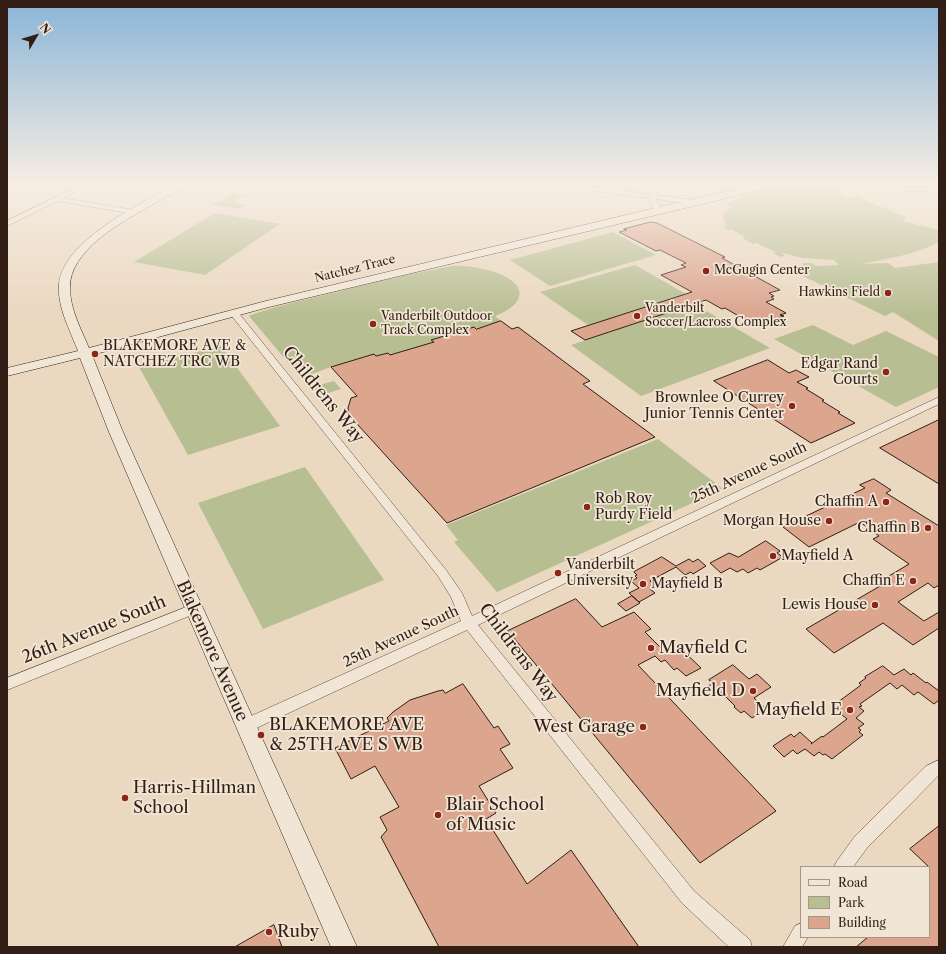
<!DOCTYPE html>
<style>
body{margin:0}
#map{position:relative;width:946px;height:954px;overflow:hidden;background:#ead8c0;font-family:"Libre Caslon Text",serif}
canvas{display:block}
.frame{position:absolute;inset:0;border:8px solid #321e14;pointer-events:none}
.legend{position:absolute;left:800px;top:866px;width:130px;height:72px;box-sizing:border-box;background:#f1e6d6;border:1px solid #a59688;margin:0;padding:5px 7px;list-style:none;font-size:12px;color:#321e14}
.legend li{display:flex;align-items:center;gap:8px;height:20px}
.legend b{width:20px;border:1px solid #a59688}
.north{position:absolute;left:16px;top:16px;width:40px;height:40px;-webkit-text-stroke:3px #f1e6d6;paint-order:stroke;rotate:52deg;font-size:11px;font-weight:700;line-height:16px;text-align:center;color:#321e14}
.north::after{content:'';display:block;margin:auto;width:14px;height:18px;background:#321e14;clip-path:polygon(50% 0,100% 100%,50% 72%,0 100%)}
</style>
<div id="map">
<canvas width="946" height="954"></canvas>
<div class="frame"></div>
<ul class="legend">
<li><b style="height:5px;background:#f1e6d6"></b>Road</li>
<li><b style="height:11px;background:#b7be92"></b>Park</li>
<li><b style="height:11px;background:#dba58e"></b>Building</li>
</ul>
<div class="north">N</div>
</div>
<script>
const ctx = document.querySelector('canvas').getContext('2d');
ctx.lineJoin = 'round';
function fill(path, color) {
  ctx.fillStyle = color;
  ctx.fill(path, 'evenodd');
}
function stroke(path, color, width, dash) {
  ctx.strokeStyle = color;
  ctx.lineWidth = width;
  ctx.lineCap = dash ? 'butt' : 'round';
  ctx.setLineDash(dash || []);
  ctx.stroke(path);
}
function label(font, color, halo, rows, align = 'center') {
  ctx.font = font + ' "Libre Caslon Text",serif';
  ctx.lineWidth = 3.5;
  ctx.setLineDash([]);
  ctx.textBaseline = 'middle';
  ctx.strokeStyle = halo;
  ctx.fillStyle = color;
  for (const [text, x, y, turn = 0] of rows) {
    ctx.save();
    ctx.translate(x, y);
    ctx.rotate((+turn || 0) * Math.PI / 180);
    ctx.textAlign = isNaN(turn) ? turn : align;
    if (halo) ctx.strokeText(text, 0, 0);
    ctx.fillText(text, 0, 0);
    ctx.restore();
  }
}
fill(new Path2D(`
 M825,182L846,197H857L906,217L903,221L939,230V242C915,255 889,258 862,264L888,263L895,268L939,262V341L893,312L885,316L797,273L799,268H802L803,263H811L816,266L839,265L834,260L803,258L782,253L785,256L780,257L773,253L776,252L756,243L753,244L742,238L745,237L731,229L728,230L722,227L727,226L723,218L724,213L732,207L725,205L742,197L741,196L784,186Z
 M234,193L244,195L233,202L246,205L239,209L209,204L212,203H217Z
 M215,213L280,224L205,275L134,262Z
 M613,232L656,255L550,286L510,260Z
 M635,265L686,294L588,325L540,292Z
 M452,266C469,265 490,269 506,277C533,292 515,309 495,316L501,321L476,329L474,327L431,340L434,342L390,355L388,353L331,367L301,378L249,316C271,307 296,302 320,296C363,285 407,274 452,266Z
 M694,304L770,348L641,396L571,345Z
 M813,325L853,345L886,331L939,357V387L896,407L774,339Z
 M221,346L280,426L188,455L139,367Z
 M334,381L341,389L319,396L312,387Z
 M658,439L723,489L497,592L454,542L458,540L446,525Z
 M305,467L384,580L263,629L198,503Z`), '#b7be92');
const building = new Path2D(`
 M651,222L657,223L725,257L722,258L780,290L769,293L774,296L771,297L774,299L766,302L786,313L780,315L784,316L763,324L752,319L747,321L725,308L722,309L706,300L585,340L571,331L692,292L661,275L686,267L681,265L686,263L660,250L656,251L619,232L627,230L624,229Z
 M501,321L512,329L518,327L590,381L583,384L655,437L447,523L349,415L348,408L351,398L357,396L331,367L374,354L376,356L388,353L390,355L434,342L431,340L474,327L476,329Z
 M768,360L789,373L796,370L809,377L797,382L808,388L806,389L824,400L822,401L840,412L838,413L855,423L811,443L714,381Z
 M939,420V484L880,448Z
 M874,479L891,490L886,493L939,526V585L934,588L928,583L898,602L924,621L939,612V628L913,645L883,623L834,653L806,629L887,582L884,579L909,564L873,539L879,536L860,522L809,547L783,527L865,488L860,485Z
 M766,541L780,551L777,553L783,557L760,570L757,568L748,573L743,569L737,572L730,568L721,573L710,563L729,553L738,557Z
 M662,557L676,566L689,559L693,562L698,559L706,566L693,574L691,572L685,575L676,567L650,581L655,586L650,589L655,593L639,602L629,593L639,588L631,581L637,578L635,576L637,575L634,572Z
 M632,596L640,603L626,611L618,604Z
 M576,599L602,627L634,612L651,629L645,632L665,652L677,645L701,668L686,676L677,668L674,670L665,660L661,662L655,656L638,665L776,811L700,863L508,631Z
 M733,665L749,679L757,674L771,687L754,698L766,709L752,718L744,711L741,713L734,707L735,706L721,692L716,695L707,687L713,683L709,680Z
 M883,666L894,675L904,669L911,675L913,673L926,683L927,682L939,691V700L934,704L918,692L914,695L902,685L897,689L890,683L860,704L862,706L859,707L864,711L856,718L864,724L858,728L861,730L859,732L863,735L832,759L825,754L823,755L819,752L814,756L805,749L797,754L793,750L784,757L773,746L791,734L794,737L800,732L812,743L811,744L822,736L823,737L847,719L835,709L841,705L838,702L861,685L859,683L866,678L865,677Z
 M463,684L494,728L498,726L510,744L500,749L513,768L479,786L496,813L486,819L527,884L571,850L639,947H439L381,837L387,830L380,817L399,807L375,766L351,779L335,748L389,721L387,718L393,712L410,700L438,691L443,690L445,693Z
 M939,826V947H856L868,937H929V867L910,849Z
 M274,925L282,947H235Z`);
fill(building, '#dba58e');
stroke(building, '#321e14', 1);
const street = new Path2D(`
 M86,182H94L63,198L134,210L137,212L134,214L58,201L7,226V221Z
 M335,182H342L327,194H323V192Z
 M537,182H556L650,194L656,182H662L656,195L693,200L696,202L693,204L656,199L662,211L659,213L653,208L649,198L540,184Z
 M864,182H879L908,187L939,188V192L908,191Z
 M234,310L237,311L446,570L462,593L472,616L939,397V404L478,625L694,891L750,940L752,947H729L682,903L467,630L250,731L245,732L240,731L237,726L240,721L461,621L451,597L438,576L231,315L230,313Z
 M194,604L199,606L201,609L199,612L7,690V678Z
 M939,760V775L867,848L853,867H834L837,861L855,836L926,766Z
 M801,923V937H808L802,947H783L795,926Z`);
const secondary = new Path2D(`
 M180,182H191C182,191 163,198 152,205C123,221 69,250 70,288C70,309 81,329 89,348L266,301L693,199L770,182H786L782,185L269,307L92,355L123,432L357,947H331L109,432L80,358L7,376V368L78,351C70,330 57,307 59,284C63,240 145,201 180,182Z`);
stroke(street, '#604c3f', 1);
stroke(secondary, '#321e14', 1);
fill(street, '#f1e6d6');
fill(secondary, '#f1e6d6');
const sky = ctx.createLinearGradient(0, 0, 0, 316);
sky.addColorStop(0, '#8ab5d7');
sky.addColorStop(0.58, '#f6ede3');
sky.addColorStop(1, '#f6ede300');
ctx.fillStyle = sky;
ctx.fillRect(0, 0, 946, 316);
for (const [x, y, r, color] of [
 [706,271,4,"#8f2418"],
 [888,293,4,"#8f2418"],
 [637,316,4,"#8f2418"],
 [373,324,4,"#8f2418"],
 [95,354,4,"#8f2418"],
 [886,372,4,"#8f2418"],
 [792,406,4,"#8f2418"],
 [886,502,4,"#8f2418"],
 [587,507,4,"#8f2418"],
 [829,521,4,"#8f2418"],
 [928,528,4,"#8f2418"],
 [773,556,4,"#8f2418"],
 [558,573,4,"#8f2418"],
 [913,581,4,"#8f2418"],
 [643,584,4,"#8f2418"],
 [875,605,4,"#8f2418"],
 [651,648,4,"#8f2418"],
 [753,691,4,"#8f2418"],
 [850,710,4,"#8f2418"],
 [643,727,4,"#8f2418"],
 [261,735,4,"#8f2418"],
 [125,798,4,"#8f2418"],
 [438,815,4,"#8f2418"],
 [269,932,4,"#8f2418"]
]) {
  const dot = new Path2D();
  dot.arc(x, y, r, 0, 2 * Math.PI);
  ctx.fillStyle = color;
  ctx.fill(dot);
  stroke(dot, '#f1e6d6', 1.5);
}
label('12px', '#321e14', '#f1e6d6', [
 ["Natchez Trace",355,269,-14]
]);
label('12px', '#321e14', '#f1e6d6', [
 ["McGugin Center",714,271],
 ["Hawkins Field",880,293,"right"],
 ["Vanderbilt",645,309],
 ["Soccer/Lacross Complex",645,323],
 ["Vanderbilt Outdoor",381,317],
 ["Track Complex",381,331]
], 'left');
label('14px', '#321e14', '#f1e6d6', [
 ["BLAKEMORE AVE &",103,346,"left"],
 ["NATCHEZ TRC WB",103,362,"left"],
 ["Edgar Rand",878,364],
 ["Courts",878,380],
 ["Brownlee O Currey",784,398],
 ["Junior Tennis Center",784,414],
 ["Rob Roy",595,499,"left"],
 ["Purdy Field",595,515,"left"],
 ["Chaffin A",878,502],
 ["Morgan House",821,521],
 ["Chaffin B",920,528],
 ["Mayfield A",781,556,"left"],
 ["Vanderbilt",566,565,"left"],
 ["University",566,581,"left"],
 ["Chaffin E",905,581],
 ["Mayfield B",651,584,"left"],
 ["Lewis House",867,605]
], 'right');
label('14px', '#321e14', '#f1e6d6', [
 ["25th Avenue South",749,473,-25],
 ["25th Avenue South",401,637,-25]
]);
label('17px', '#321e14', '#f1e6d6', [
 ["Childrens Way",323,395,51],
 ["26th Avenue South",94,630,-22],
 ["Blakemore Avenue",212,651,66],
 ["Childrens Way",518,653,53]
]);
label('17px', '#321e14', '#f1e6d6', [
 ["Mayfield C",659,648],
 ["Mayfield D",745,691,"right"],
 ["Mayfield E",842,710,"right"],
 ["BLAKEMORE AVE",269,725],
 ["& 25TH AVE S WB",269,745],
 ["West Garage",635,727,"right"],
 ["Harris-Hillman",133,788],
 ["School",133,808],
 ["Blair School",446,805],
 ["of Music",446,825],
 ["Ruby",277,932]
], 'left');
</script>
